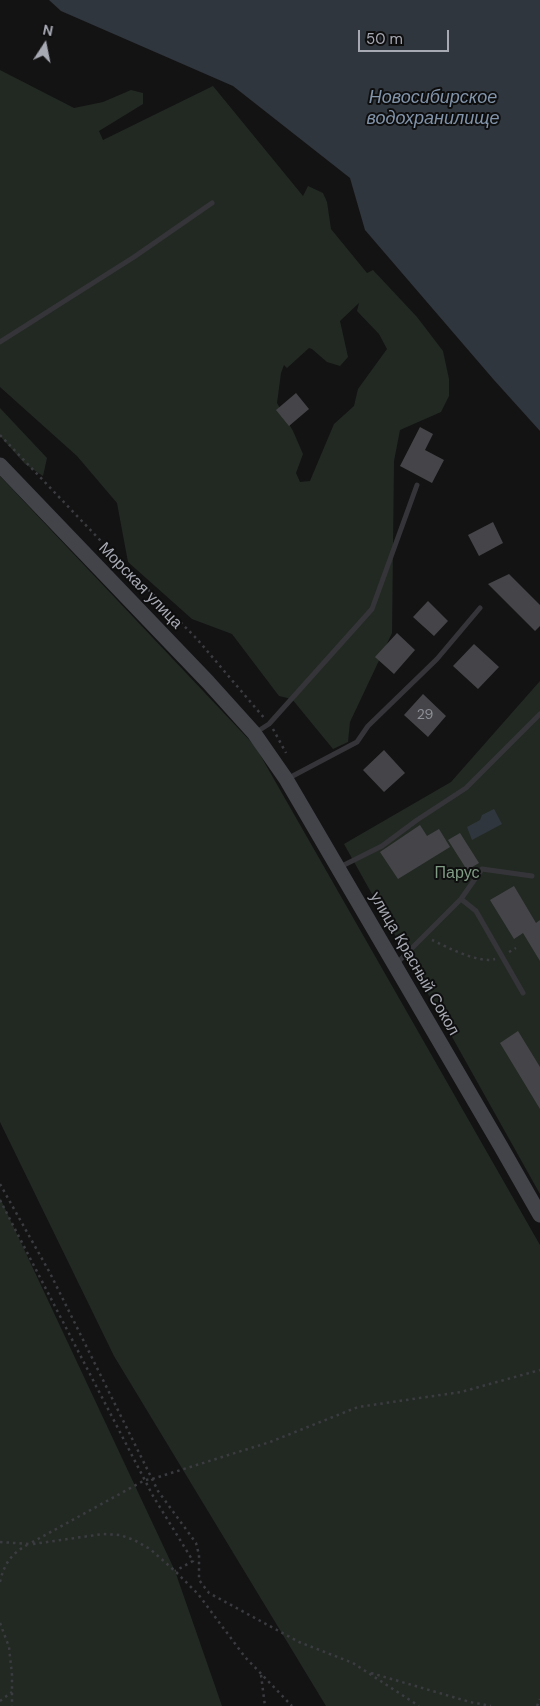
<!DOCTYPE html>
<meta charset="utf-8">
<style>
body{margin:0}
#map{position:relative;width:540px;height:1706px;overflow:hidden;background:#131314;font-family:"DM Sans",sans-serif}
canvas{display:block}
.north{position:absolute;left:20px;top:20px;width:50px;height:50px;-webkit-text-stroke:4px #0e0e0f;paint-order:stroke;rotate:11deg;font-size:14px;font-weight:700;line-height:20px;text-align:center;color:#a7a9b3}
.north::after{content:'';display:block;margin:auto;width:18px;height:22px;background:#a7a9b3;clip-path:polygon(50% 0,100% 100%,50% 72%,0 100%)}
.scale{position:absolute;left:358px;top:30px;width:91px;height:22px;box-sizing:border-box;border:2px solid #a7a9b3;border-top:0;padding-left:6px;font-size:15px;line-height:18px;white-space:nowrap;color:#a7a9b3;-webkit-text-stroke:4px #0e0e0f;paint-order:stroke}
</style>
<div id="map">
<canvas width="540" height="1706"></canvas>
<div class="north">N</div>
<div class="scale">50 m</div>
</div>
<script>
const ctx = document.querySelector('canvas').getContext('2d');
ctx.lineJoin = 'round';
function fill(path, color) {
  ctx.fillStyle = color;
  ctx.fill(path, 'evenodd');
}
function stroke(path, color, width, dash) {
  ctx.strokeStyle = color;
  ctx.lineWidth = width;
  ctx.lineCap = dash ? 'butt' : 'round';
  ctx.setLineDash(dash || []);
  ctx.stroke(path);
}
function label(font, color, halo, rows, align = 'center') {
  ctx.font = font + ' "DM Sans",sans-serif';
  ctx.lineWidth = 4;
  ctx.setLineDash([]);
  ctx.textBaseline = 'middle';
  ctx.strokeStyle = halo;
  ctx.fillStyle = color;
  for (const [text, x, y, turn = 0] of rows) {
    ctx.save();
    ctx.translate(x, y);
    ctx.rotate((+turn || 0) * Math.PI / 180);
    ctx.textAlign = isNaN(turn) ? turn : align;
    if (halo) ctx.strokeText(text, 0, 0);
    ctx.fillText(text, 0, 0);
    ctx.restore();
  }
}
fill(new Path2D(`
 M0,70L74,108L103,102L131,90L143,93V104L99,131L103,140L213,86L303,196L308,186L323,193L327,202L331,229L367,273L373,270L417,317L443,351L449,379V396L441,412L400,430L394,461L392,633L350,722L348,742L333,749L292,699L279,696L232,634L192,619L128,562L117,503L77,456L0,387ZM359,303L357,311L379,334L387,349L358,389L354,406L334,424L310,481L300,482L296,473L303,454L293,431L277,403L281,373L284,365L287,368L309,348L312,349L327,362L340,366L348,357L340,321Z
 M0,408L47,458L43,476L25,464L0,436Z
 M0,476L255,746L540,1245V1706H326L114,1356L0,1122Z
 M540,681V1194L344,844L451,782Z
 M0,1198L175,1571L222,1706H0Z`), '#222923');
fill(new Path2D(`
 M49,0H540V431L494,380L365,230L350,178L233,86L61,11Z
 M494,809L502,824L472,840L467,827L480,820L482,815Z`), '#30363d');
fill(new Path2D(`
 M296,393L309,409L289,426L276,410Z
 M420,427L433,434L425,450L444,460L432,483L400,466Z
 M493,522L503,543L479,556L468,535Z
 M509,574L540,605V626L535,631L488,584Z
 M428,601L448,621L434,636L413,617Z
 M397,633L415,650L394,674L375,657Z
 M474,644L499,667L478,689L453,666Z
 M423,694L446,716L428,737L404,715Z
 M384,750L405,773L384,792L363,770Z
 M420,825L427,836L439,829L450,847L398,879L380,852Z
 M460,833L479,863L467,870L448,840Z
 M514,886L536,923L540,920V961L523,933L514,939L490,900Z
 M518,1031L540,1067V1109L500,1043Z`), '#454549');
stroke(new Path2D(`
 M0,435L118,559L197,639L265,719
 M273,729L286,753
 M432,940C447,947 479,964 495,959
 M509,952L516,948
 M0,1184L50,1273L158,1491L196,1543L199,1555V1580L209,1593L299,1642L353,1663L419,1706
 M0,1200L153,1496L193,1561L175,1571
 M0,1542L29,1544L145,1480L152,1479L270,1442L358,1407L461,1392L540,1370
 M33,1544L103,1534L120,1535L134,1540L150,1549L175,1571L198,1594L245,1657L292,1706
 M0,1582C4,1564 11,1554 27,1545
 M0,1623L9,1647L12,1675V1706
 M371,1673L470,1702L491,1706
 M261,1675L265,1706
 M0,1701L12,1692
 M537,1706L540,1699`), '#3b3c40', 2.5, [2.5, 4]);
stroke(new Path2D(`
 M0,342L134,257L212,203
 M255,733L269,724L372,609L417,485
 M287,779L357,742L368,726L437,659L480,608
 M340,867L382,846L417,820L466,788L540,714
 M461,899L476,911L523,993
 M397,963L461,899L482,869L532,876`), '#353539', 5);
stroke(new Path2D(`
 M0,465L208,682L254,733L286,779L500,1145L540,1215`), '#434449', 15);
label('14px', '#8e9098', null, [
 ["29",425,715]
]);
label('16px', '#a7a9b3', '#0e0e0f', [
 ["Морская улица",140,586,46],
 ["улица Красный Сокол",414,964,60]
]);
label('16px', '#809c84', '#0e0e0f', [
 ["Парус",457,874]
]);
label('italic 18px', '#8294aa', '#0e0e0f', [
 ["Новосибирское",433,98],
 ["водохранилище",433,119]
]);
</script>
